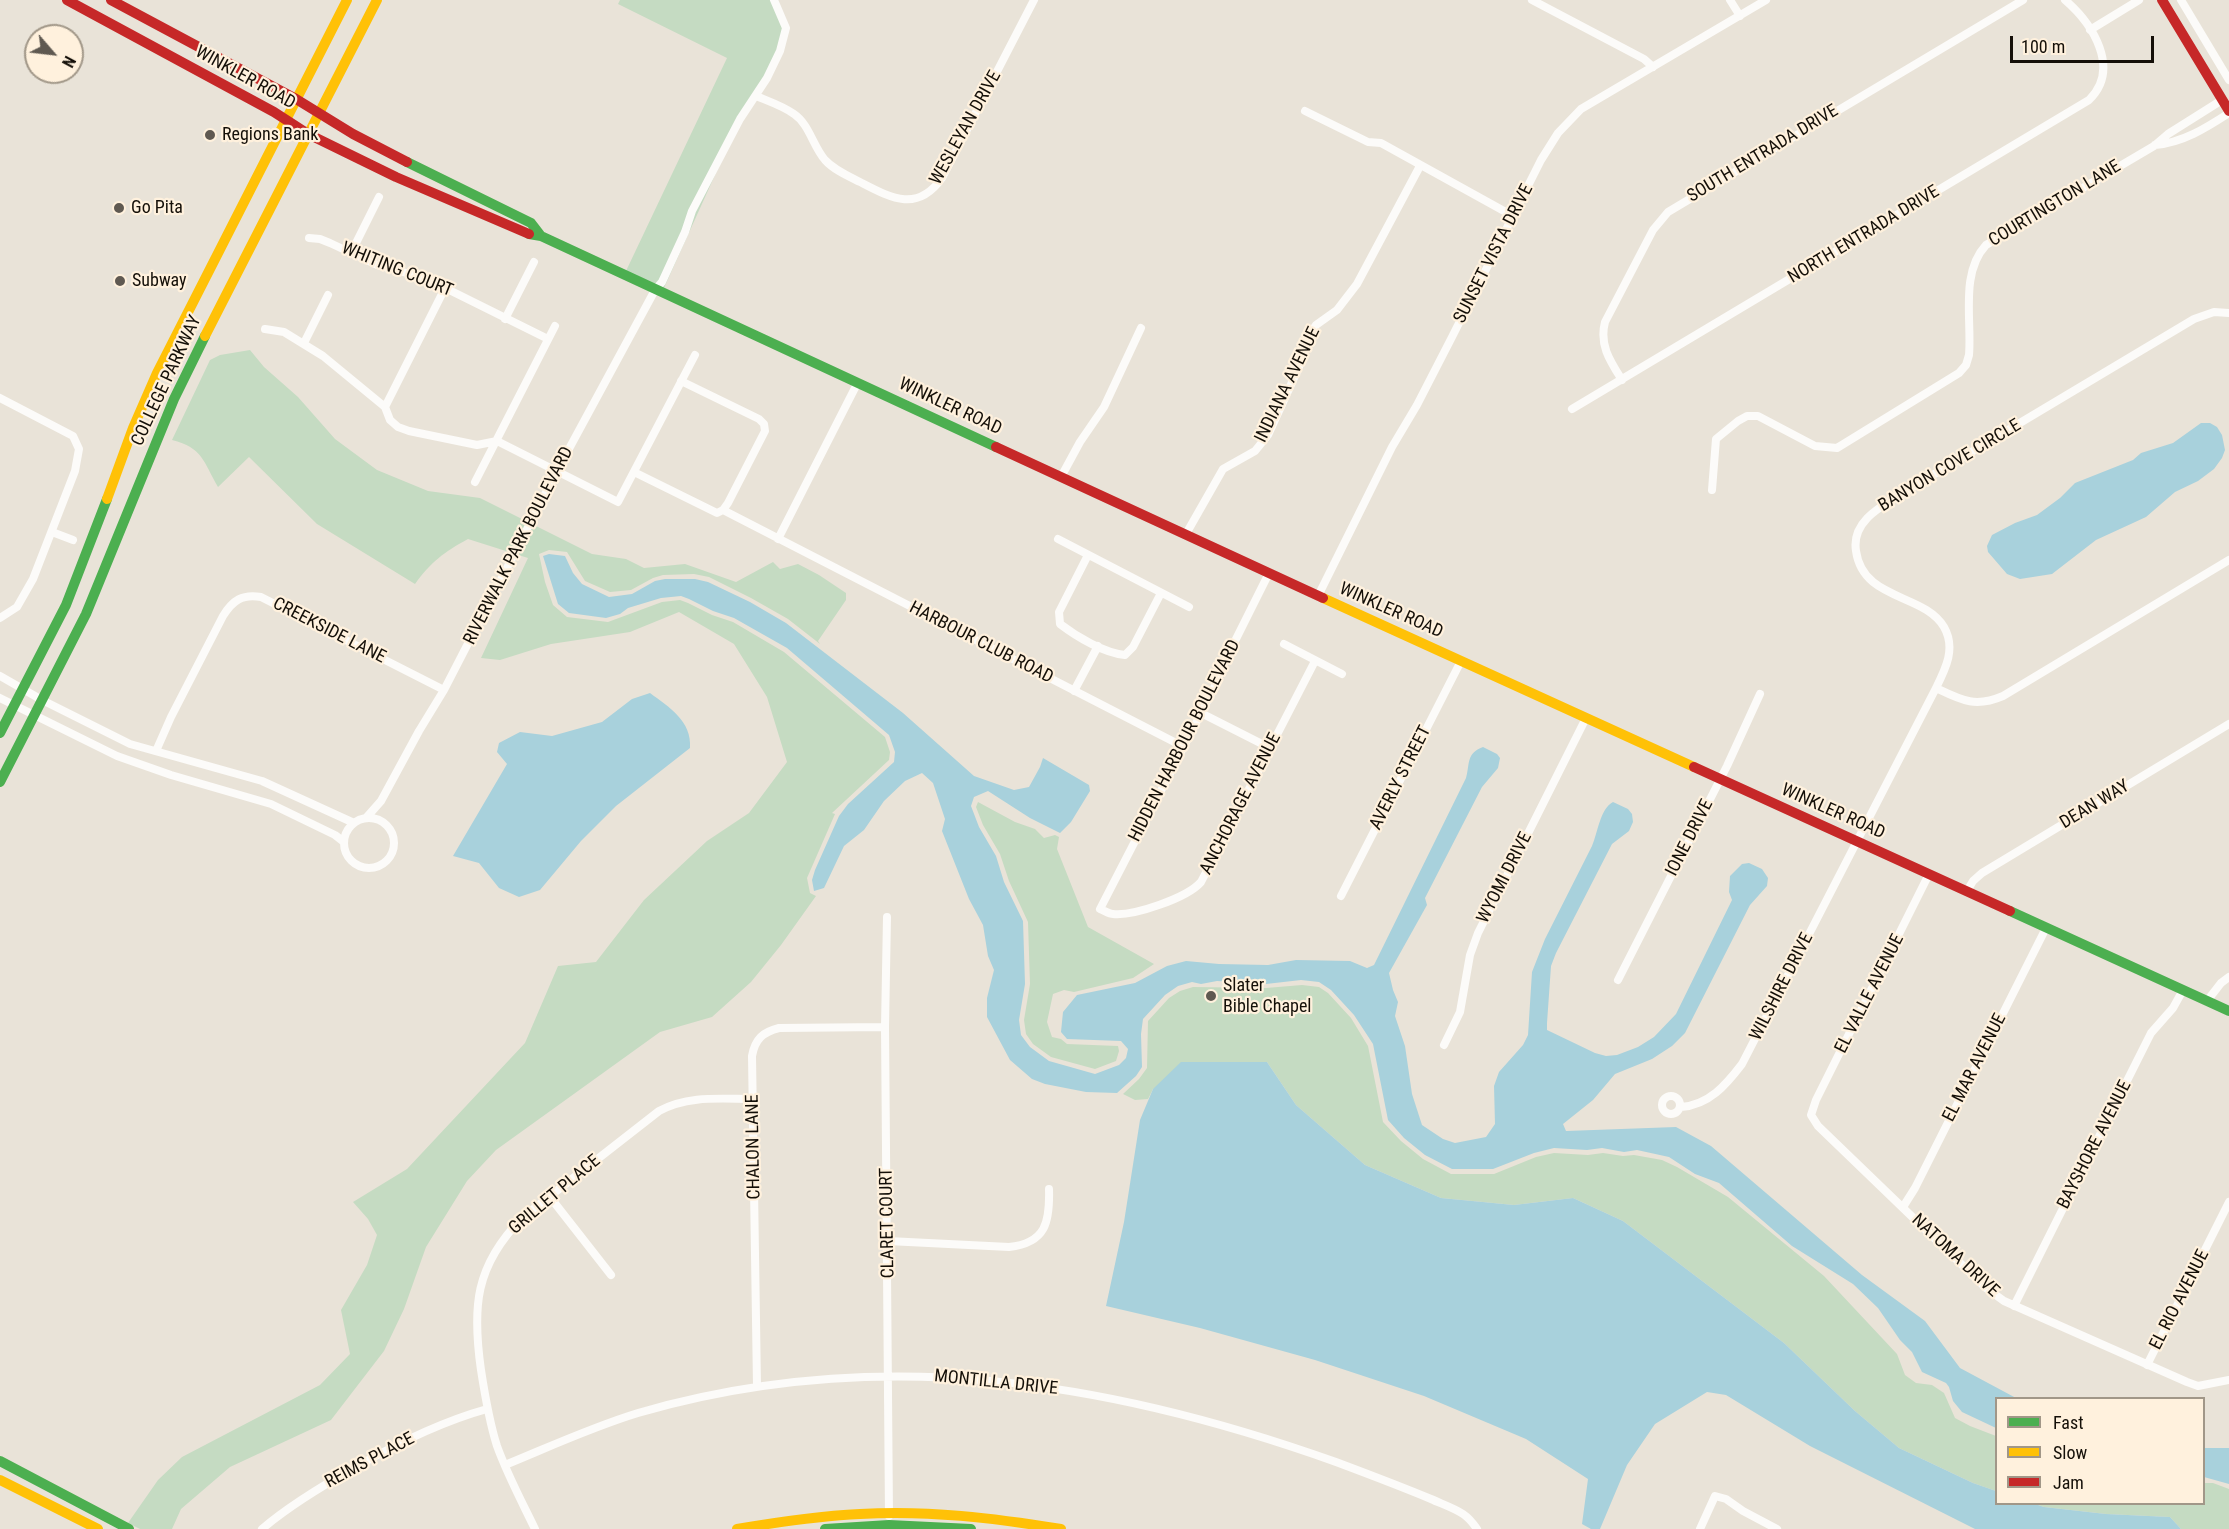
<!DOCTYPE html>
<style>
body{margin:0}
#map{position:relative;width:2229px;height:1529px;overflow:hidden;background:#e9e3d8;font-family:"Roboto Condensed",sans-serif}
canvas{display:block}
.legend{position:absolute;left:1995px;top:1397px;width:210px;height:108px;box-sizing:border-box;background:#fff1dd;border:2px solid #a19788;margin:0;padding:8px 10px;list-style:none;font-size:18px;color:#140f08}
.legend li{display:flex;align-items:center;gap:12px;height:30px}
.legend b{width:30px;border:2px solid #a19788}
.north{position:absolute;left:24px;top:24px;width:60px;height:60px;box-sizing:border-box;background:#fff1dd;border:2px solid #a19788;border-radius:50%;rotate:118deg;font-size:16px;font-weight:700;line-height:24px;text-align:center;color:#140f08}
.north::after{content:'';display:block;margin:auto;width:21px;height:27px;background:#5f5951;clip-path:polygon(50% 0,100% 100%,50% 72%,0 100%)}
.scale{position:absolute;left:2010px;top:36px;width:144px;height:27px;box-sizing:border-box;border:3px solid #140f08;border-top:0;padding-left:8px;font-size:18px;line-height:21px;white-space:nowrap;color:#140f08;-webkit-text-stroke:4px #fff1dd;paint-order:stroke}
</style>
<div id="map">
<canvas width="2229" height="1529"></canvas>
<ul class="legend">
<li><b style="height:8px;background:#4caf50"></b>Fast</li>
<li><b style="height:8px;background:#ffc107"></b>Slow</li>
<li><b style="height:8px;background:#c62828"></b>Jam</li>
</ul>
<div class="north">N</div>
<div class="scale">100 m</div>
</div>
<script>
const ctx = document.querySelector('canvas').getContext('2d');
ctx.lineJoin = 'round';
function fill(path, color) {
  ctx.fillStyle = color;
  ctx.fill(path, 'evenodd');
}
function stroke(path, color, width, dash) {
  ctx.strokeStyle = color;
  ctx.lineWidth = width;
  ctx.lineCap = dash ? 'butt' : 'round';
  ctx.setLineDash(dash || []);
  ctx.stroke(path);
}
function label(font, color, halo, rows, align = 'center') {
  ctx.font = font + ' "Roboto Condensed",sans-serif';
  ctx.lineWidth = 4.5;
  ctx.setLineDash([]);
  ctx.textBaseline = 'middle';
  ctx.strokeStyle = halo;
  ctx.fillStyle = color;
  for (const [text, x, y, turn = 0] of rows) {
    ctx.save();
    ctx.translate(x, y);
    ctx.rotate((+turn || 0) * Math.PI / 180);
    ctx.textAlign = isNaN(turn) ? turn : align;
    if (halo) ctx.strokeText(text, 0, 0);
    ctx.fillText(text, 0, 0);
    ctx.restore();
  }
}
fill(new Path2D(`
 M620,0H778L786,34L778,60L738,124L664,288L626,271L727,58L618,4Z
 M250,350L264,367L298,397L335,439L377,470L428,491L480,498L592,554L626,559L644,568L685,564L736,582L773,562L780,569L798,564L819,575L846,593V600L818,641L820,644L788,619L751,598L709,577L694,574L663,575L653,578L631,590L610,592L585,581L567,552L549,550L539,554L545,582L553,605L567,617L608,622L662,602L680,600L688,603L712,615L733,622L784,652L885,737L890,752L889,760L832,813L835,814L807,878L810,893L816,896L781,945L751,982L712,1017L660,1032L496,1150L467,1181L426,1247L404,1309L384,1351L331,1420L230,1467L181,1509L172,1529H140L128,1523L158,1480L182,1457L320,1385L350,1354L341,1310L367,1265L377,1235L368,1219L353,1202L407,1169L525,1043L558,966L596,962L644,900L707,841L749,813L787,762L767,697L734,644L679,612L630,632L551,644L500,660L481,658L528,558L468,539C444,552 431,562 415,584L317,524L249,457L218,487C203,461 203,448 172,440L210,360L220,355Z
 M978,802L1015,822L1035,829L1044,838L1055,835L1059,837L1057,849L1088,927L1154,964L1133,978L1074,992L1064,990L1053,994L1047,1022L1052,1037L1061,1039L1067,1044L1118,1046L1119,1051L1116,1061L1095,1069L1051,1057L1033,1044L1026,1034L1024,1020L1030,984L1028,922L1009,881L1000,854L983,825L976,807Z
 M1302,985L1319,987L1328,993L1351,1018L1368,1046L1383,1122L1401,1141L1423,1159L1451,1174H1494L1536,1157L1554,1153L1588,1155L1603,1153L1623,1156L1634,1155L1662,1160L1677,1167L1728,1197L1824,1276L1897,1354L1905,1375L1916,1383L1932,1385L1944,1393L1955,1418L1970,1426L1996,1436V1491L1973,1483L1899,1448L1855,1411L1784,1343L1623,1221L1573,1198L1514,1205L1441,1198L1365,1165L1296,1105L1267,1062L1153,1089L1148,1099L1135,1100L1123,1094L1139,1079L1147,1068L1148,1021L1169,998L1180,991L1193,987L1266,988Z
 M2204,1483H2213L2229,1489V1529H2181L2170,1517L2106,1514L2044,1507L2035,1504H2204Z`), '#c5dbc2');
fill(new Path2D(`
 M2201,423H2210L2217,427L2222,435L2225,450L2222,458L2214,469L2198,481L2175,492L2146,517L2096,540L2052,574L2020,579L2007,574L1988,552L1987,546L1992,535L2015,523L2037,515L2060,498L2075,483L2133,460L2141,453L2173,443Z
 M549,554L565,556L573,573L582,584L609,597L632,594L655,581L665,579H695L708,582L750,602L786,623L903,713L974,776L1014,790L1029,787L1040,767L1043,758L1089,785L1090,791L1071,822L1060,833L1030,818L988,791L974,797L971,806L979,827L996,856L1004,882L1023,921L1025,984L1019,1020L1021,1035L1030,1047L1049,1061L1095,1074L1119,1065L1126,1058L1128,1049L1121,1041L1067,1039L1061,1032L1063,1012L1077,995L1135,983L1167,966L1186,961L1219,964L1268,965L1296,960L1350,961L1367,968L1374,965L1466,778C1470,764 1466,753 1483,747L1497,754L1500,758L1498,768L1482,787L1425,898L1427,905L1389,973L1393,990L1398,1002L1395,1016L1405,1046L1412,1094L1422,1125L1443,1139L1455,1143L1486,1137L1495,1124L1494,1086L1499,1072L1523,1045L1528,1035L1532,972L1545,939L1592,846C1598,832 1600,809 1613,802L1628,809L1632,814L1633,822L1629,831L1612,844L1556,953L1551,966L1547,1023V1030L1595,1053L1606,1056L1617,1055L1638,1047L1654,1037L1676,1014L1732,900L1729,892L1730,876L1742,864L1749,863L1762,869L1768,878L1767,886L1750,905L1685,1033L1672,1046L1652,1059L1615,1074L1593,1100L1563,1124L1566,1131L1676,1127L1711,1146L1862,1275L1925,1321L1960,1368L2016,1398H1996V1428L1962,1412L1953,1401L1949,1387L1946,1383L1922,1372L1912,1352L1900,1340L1878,1308L1853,1284L1792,1246L1719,1183L1695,1174L1669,1157L1637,1150L1624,1152L1602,1148L1587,1150L1554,1148L1534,1153L1493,1169H1452L1425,1155L1404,1138L1388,1120L1373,1044L1354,1015L1331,990L1319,982L1301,980L1266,984L1217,981L1201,984L1192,982L1178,986L1165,995L1143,1019L1141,1034L1142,1067L1136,1076L1117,1093L1086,1092L1045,1084L1032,1079L1010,1060L987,1017V998L994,970L988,956L983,925L969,899L942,831L945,819L933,783L922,773L905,781L884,801L864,830L844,846L824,888L814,891L812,880L815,870L839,816L848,804L894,762L895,752L889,735L787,648L734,618L713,611L689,599L681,596L661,598L628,608L620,614L606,618L569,613L558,604L543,556Z
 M650,693C669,707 692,721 690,748L616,806L581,841L540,890L519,897L499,888L479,863L453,856L507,764L497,752L499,743L520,732L552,736L602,722L632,699Z
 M1181,1062H1267L1296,1105L1365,1165L1441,1198L1514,1205L1573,1198L1623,1221L1784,1343L1855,1411L1899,1448L1973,1483L1996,1491V1504H2035L2044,1507L2106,1514L2170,1517L2181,1529H1975L1810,1446L1726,1395L1707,1392L1655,1424L1627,1465L1600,1529H1591L1582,1524L1588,1479L1526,1439L1424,1396L1315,1360L1200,1328L1106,1306L1124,1222L1140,1120L1153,1089Z
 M2204,1448H2229V1484L2204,1477Z`), '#a8d1dc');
stroke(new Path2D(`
 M1532,0L1644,59L1653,67
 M1730,0L1740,16
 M2181,0L2229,80
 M2090,30L2139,0
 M756,96C768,101 783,106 794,114C809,124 813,146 825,160C834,170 848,176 860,182C891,198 917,213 942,178L1034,0
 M1305,111L1368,142L1381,143L1513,216
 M2155,145C2182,143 2206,128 2229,113
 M309,238L320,239L330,243L377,265L425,278L548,339
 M351,253L379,197
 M505,319L534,262
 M265,329L284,332L323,356L385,407L390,420L398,427L409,431L477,445L497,441L618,502L695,355
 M304,343L328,295
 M1622,380C1610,361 1599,345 1605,322L1653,230L1668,212L2023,0
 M0,398L73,436L79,449L75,471L33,579L17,607L0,618
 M385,407L445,288
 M1572,409L2089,100C2121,69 2093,24 2065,0
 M634,472L717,513L723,510L728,503L765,431L764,424L759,419L681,381
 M1061,477L1080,442L1104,407L1141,328
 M475,482L555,326
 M1712,490L1716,439L1738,421L1747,416H1758L1815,446L1837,448L1959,373L1966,365L1969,355C1972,320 1960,273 1986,245L2154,146L2168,134L2222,100
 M723,510L1184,747
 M52,532L73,540
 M1186,534L1223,469L1255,451L1268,435L1299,367L1308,337L1316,325L1337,310L1357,284L1420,166
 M778,539L858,382
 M1058,539L1189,607
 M1088,555L1059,612L1060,624C1077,637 1104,653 1125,655L1133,647L1161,593
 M1269,573L1227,657L1213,690L1100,909C1105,911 1109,914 1113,914C1134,916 1187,898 1201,882L1315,661
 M1318,596L1392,447L1417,405L1452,337L1541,160L1558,133L1581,109L1766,0
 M1284,644L1342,674
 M0,676L42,700L130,744L262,781L354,823
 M1936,688C1961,700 1975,708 2003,696L2229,560
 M1074,691L1098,646
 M0,698L117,756L171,775L271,804L335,835L344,842
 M1201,713L1270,748
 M156,751L171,717L223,616C233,600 242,594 261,597L444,690
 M366,818L381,801L419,731L444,690L557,471L655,290L662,282L685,232L692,211L740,119L767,78L780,51L786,28L774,0
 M344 843a25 25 0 1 1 50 0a25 25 0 1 1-50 0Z
 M1929,874L1816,1100L1811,1115L1818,1126L1986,1288L2004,1301L2187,1382L2198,1386L2229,1380
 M1967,891L1973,881L1982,873L2229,724
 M1341,896L1461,661
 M887,917L885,1027L889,1516
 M1618,980L1727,766L1760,694
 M2207,1001L2221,983L2229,977
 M1444,1045L1460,1012L1470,955L1478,933L1586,718
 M1662 1105a9 9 0 1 1 18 0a9 9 0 1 1-18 0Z
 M1681,1107C1709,1105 1726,1085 1742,1064L1936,688C1946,668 1956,648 1944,627C1924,593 1863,601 1856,551C1851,520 1884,505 1906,491L2194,319L2214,312L2229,313
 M550,1197L611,1275
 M1903,1207L1915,1188L2046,928
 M888,1241L1009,1247C1046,1243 1050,1222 1049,1189
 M2014,1306L2151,1033L2173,1008L2183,990
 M2147,1365L2229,1202
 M757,1386L752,1056C755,1039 763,1032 779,1028L885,1027
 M505,1465C549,1447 592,1427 638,1413C877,1344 1106,1380 1336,1462C1368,1474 1400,1486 1431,1499C1442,1504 1454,1508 1463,1514C1469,1518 1473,1523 1477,1529
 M262,1529C290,1505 322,1486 354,1468C396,1444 440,1422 487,1409
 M535,1529C522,1502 507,1474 497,1446C489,1421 485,1396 481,1370C472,1307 475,1266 522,1218L659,1111C688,1095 721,1099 753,1099
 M1700,1529L1715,1496L1726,1499L1743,1511L1777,1529`), '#fcfbf9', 8);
stroke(new Path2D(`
 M407,162L531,223L541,236
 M529,234L541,236L996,447
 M0,733L66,605L107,499
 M0,782L86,614L174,399L205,336
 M2010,911L2229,1011
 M0,1461L129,1529
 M825,1529L889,1525L971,1529`), '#4caf50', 10);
stroke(new Path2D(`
 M205,336L377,0
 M107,499L133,428L157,373L347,0
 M1323,598L1694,767
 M0,1480L98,1529
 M737,1529C778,1522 819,1516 860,1514C928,1510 994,1518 1061,1529`), '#ffc107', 10);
stroke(new Path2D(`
 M67,0L274,112L308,134L396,177L529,234
 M111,0L296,99L353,134L407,162
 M2162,0L2229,111
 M996,447L1323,598
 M1694,767L2010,911`), '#c62828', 10);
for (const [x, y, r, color] of [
 [210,135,6,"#5f5951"],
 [119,208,6,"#5f5951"],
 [120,281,6,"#5f5951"],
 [1211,996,6,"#5f5951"]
]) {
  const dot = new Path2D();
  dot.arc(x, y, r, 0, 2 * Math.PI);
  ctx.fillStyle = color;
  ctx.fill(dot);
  stroke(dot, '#fff1dd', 2);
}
label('18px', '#140f08', '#fff1dd', [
 ["WINKLER ROAD",245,78,29],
 ["WESLEYAN DRIVE",966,128,-61],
 ["SOUTH ENTRADA DRIVE",1763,154,-31],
 ["COURTINGTON LANE",2055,204,-31],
 ["NORTH ENTRADA DRIVE",1864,235,-31],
 ["SUNSET VISTA DRIVE",1494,254,-63],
 ["WHITING COURT",397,270,22],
 ["COLLEGE PARKWAY",167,381,-65],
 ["INDIANA AVENUE",1288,385,-64],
 ["WINKLER ROAD",950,407,25],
 ["BANYON COVE CIRCLE",1950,466,-31],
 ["RIVERWALK PARK BOULEVARD",519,546,-63],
 ["WINKLER ROAD",1391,611,24],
 ["CREEKSIDE LANE",329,631,27],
 ["HARBOUR CLUB ROAD",981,643,27],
 ["HIDDEN HARBOUR BOULEVARD",1185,741,-63],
 ["AVERLY STREET",1401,778,-63],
 ["ANCHORAGE AVENUE",1241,804,-63],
 ["DEAN WAY",2095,805,-31],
 ["WINKLER ROAD",1833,812,24],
 ["IONE DRIVE",1690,838,-63],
 ["WYOMI DRIVE",1505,878,-63],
 ["WILSHIRE DRIVE",1782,987,-63],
 ["EL VALLE AVENUE",1870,994,-63],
 ["EL MAR AVENUE",1975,1068,-63],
 ["BAYSHORE AVENUE",2095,1145,-63],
 ["CHALON LANE",754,1147,-91],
 ["GRILLET PLACE",555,1195,-40],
 ["CLARET COURT",888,1223,-91],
 ["NATOMA DRIVE",1955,1256,43],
 ["EL RIO AVENUE",2180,1300,-63],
 ["MONTILLA DRIVE",996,1383,6],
 ["REIMS PLACE",370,1461,-28]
]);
label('18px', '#140f08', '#fff1dd', [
 ["Regions Bank",222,135],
 ["Go Pita",131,208],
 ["Subway",132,281],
 ["Slater",1223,986],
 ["Bible Chapel",1223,1007]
], 'left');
</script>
